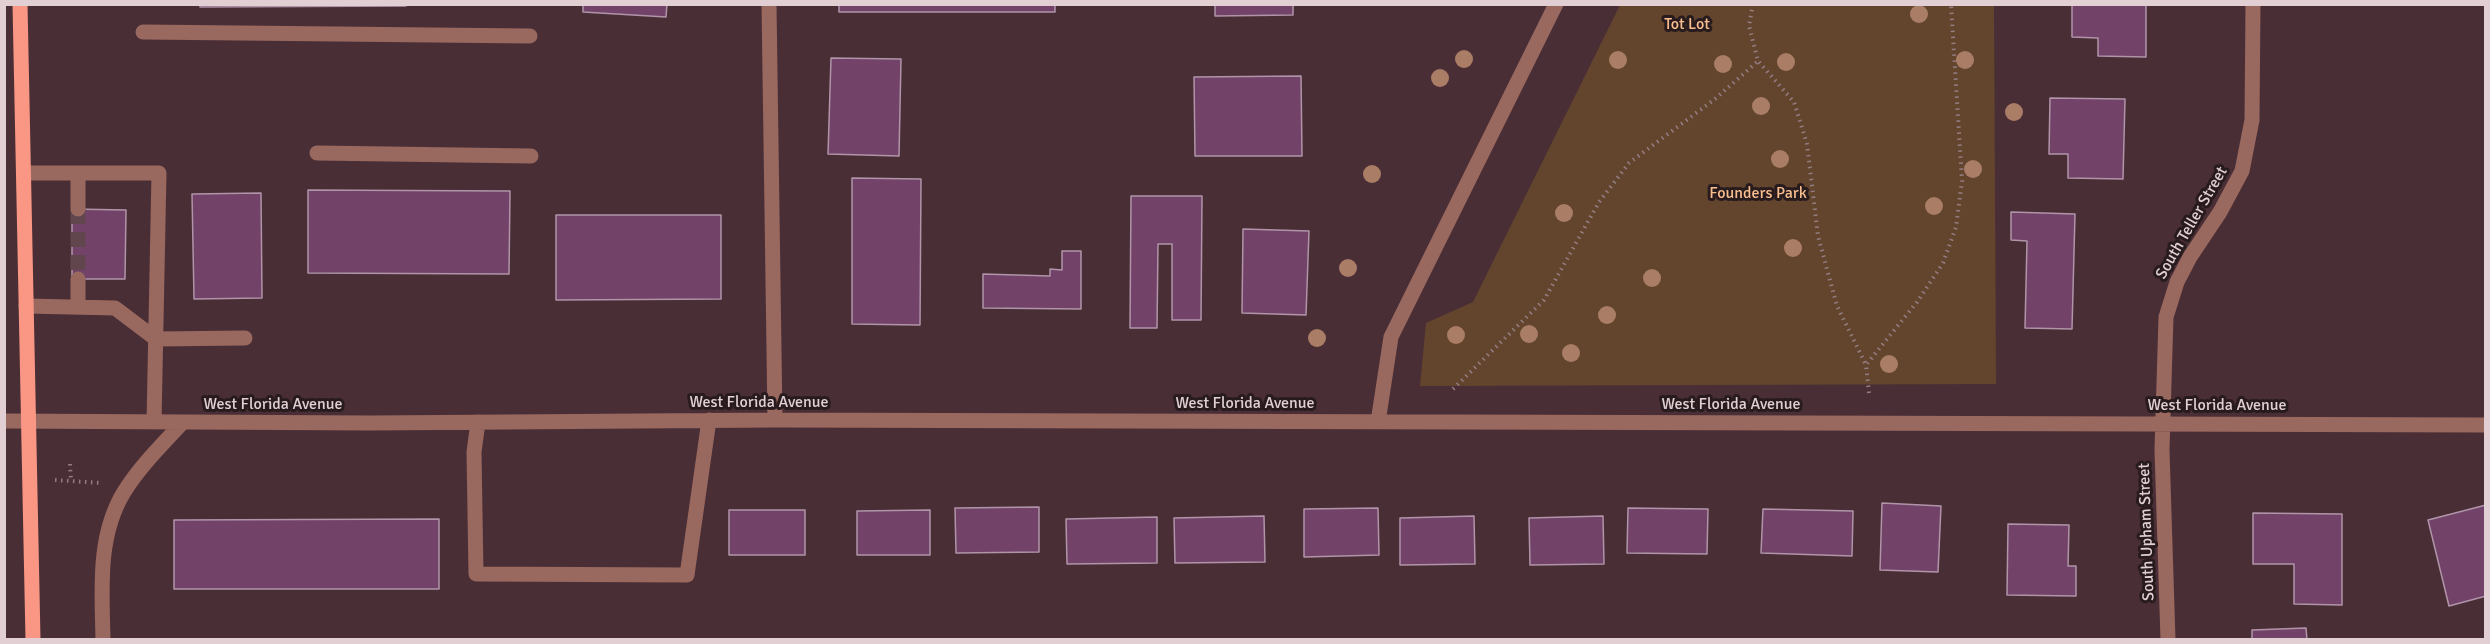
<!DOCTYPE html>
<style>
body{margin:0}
#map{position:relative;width:2490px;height:644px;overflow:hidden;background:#4a2e35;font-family:Signika,sans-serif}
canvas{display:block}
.frame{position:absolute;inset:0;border:6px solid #e1cfd3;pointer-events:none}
</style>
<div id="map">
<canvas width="2490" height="644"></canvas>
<div class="frame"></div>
</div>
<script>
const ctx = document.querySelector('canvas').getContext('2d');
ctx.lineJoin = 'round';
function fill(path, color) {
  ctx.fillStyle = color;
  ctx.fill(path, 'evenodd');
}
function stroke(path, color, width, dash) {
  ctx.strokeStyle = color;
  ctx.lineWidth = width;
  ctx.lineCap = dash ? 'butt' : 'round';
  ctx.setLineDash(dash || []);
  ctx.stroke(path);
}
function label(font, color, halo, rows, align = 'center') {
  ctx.font = font + ' Signika,sans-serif';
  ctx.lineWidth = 6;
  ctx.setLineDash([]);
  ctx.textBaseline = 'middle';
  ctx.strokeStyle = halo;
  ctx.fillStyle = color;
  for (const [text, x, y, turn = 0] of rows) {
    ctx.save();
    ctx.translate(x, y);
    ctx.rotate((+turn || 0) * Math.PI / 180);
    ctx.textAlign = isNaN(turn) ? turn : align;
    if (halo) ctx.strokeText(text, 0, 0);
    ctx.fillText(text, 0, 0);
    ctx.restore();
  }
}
fill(new Path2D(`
 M1620,5H1994L1996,384L1420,386L1426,323L1473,302Z`), '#63452e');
const building = new Path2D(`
 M200,4H406V6L200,7Z
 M583,4H667L666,17L583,12Z
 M839,4H1055V12H839Z
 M1215,4H1293V15L1215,16Z
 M2072,4H2146V57L2098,56V38L2072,37Z
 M831,58L901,59L899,156L828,154Z
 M1301,76L1302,156H1195L1194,77Z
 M2050,98L2125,99L2123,179L2068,178V154H2049Z
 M852,178L921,179L920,325L852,324Z
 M308,190L510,191L509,274L308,273Z
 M261,193L262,298L194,299L192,194Z
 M1131,196H1202L1201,320H1172V244H1158L1157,328H1130Z
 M72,209L126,210L125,279H72Z
 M2011,212L2075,214L2072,329L2025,328L2027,241L2011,240Z
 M556,215H721V299L556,300Z
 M1243,229L1309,231L1306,315L1242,313Z
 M1062,251H1081V309L983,308V274L1050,276V269L1062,270Z
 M1882,503L1941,506L1938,572L1880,570Z
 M2486,505V596L2449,606L2428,520Z
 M1039,507V552L956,553L955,508Z
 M1378,508L1379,555L1304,557V509Z
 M1628,508L1708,509L1707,554L1627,553Z
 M1763,509L1853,511L1852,556L1761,553Z
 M729,510H805V555H729Z
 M930,510V555H857V511Z
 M2253,513L2342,514V605L2294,604V564H2253Z
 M1264,516L1265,562L1175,563L1174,518Z
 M1474,516L1475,564L1400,565V518Z
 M1603,516L1604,564L1530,565L1529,518Z
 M1157,517V563L1067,564L1066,519Z
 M439,519V589H174V520Z
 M2008,524L2069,525L2068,566H2076V596L2007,595Z
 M2306,628L2307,640H2252V630Z`);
fill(building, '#724269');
stroke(building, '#b095a9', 1.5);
stroke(new Path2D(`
 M78,209V279`), '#61464d', 15, [15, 8]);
stroke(new Path2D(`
 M1753,4L1749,26L1758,61L1794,102L1807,144L1818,236L1837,306L1866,365
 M1453,389L1544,300L1599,202L1629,163L1715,99L1758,61
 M1869,393L1866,365L1917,302L1943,263L1956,227L1962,181L1951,4
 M70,464L71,481
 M55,480L101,483`), '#947d82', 4, [1.5, 4.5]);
stroke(new Path2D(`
 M769,4L775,420
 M143,32L530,36
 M317,153L531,156
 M24,173H159L154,422
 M78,173V209
 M78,279V307
 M26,306L115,308L156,339L245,338
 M4,421L371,423L775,420L2486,425
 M478,422L474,452L476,574L687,575L709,420
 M1378,422L1391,337L1556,4
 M103,640C102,590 97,536 124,492C140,466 163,444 183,422
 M2168,640L2162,450L2166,317L2177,282L2190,257L2220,212L2242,171L2252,120L2253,4`), '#99685f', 15);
stroke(new Path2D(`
 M20,4L33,640`), '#f99684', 15);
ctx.fillStyle = '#aa7d66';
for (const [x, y] of [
 [1919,14],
 [1464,59],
 [1618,60],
 [1965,60],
 [1786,62],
 [1723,64],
 [1440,78],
 [1761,106],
 [2014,112],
 [1780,159],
 [1973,169],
 [1372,174],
 [1934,206],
 [1564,213],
 [1793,248],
 [1348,268],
 [1652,278],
 [1607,315],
 [1529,334],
 [1456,335],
 [1317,338],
 [1571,353],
 [1889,364]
]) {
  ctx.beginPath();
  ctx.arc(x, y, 9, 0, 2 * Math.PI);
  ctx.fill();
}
label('16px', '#f9be8f', '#281b1e', [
 ["Tot Lot",1687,25],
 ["Founders Park",1758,194]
]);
label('16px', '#e1cfd3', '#281b1e', [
 ["South Teller Street",2192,223,-60],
 ["West Florida Avenue",759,403],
 ["West Florida Avenue",1245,404],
 ["West Florida Avenue",273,405],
 ["West Florida Avenue",1731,405],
 ["West Florida Avenue",2217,406],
 ["South Upham Street",2147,532,-92]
]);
</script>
